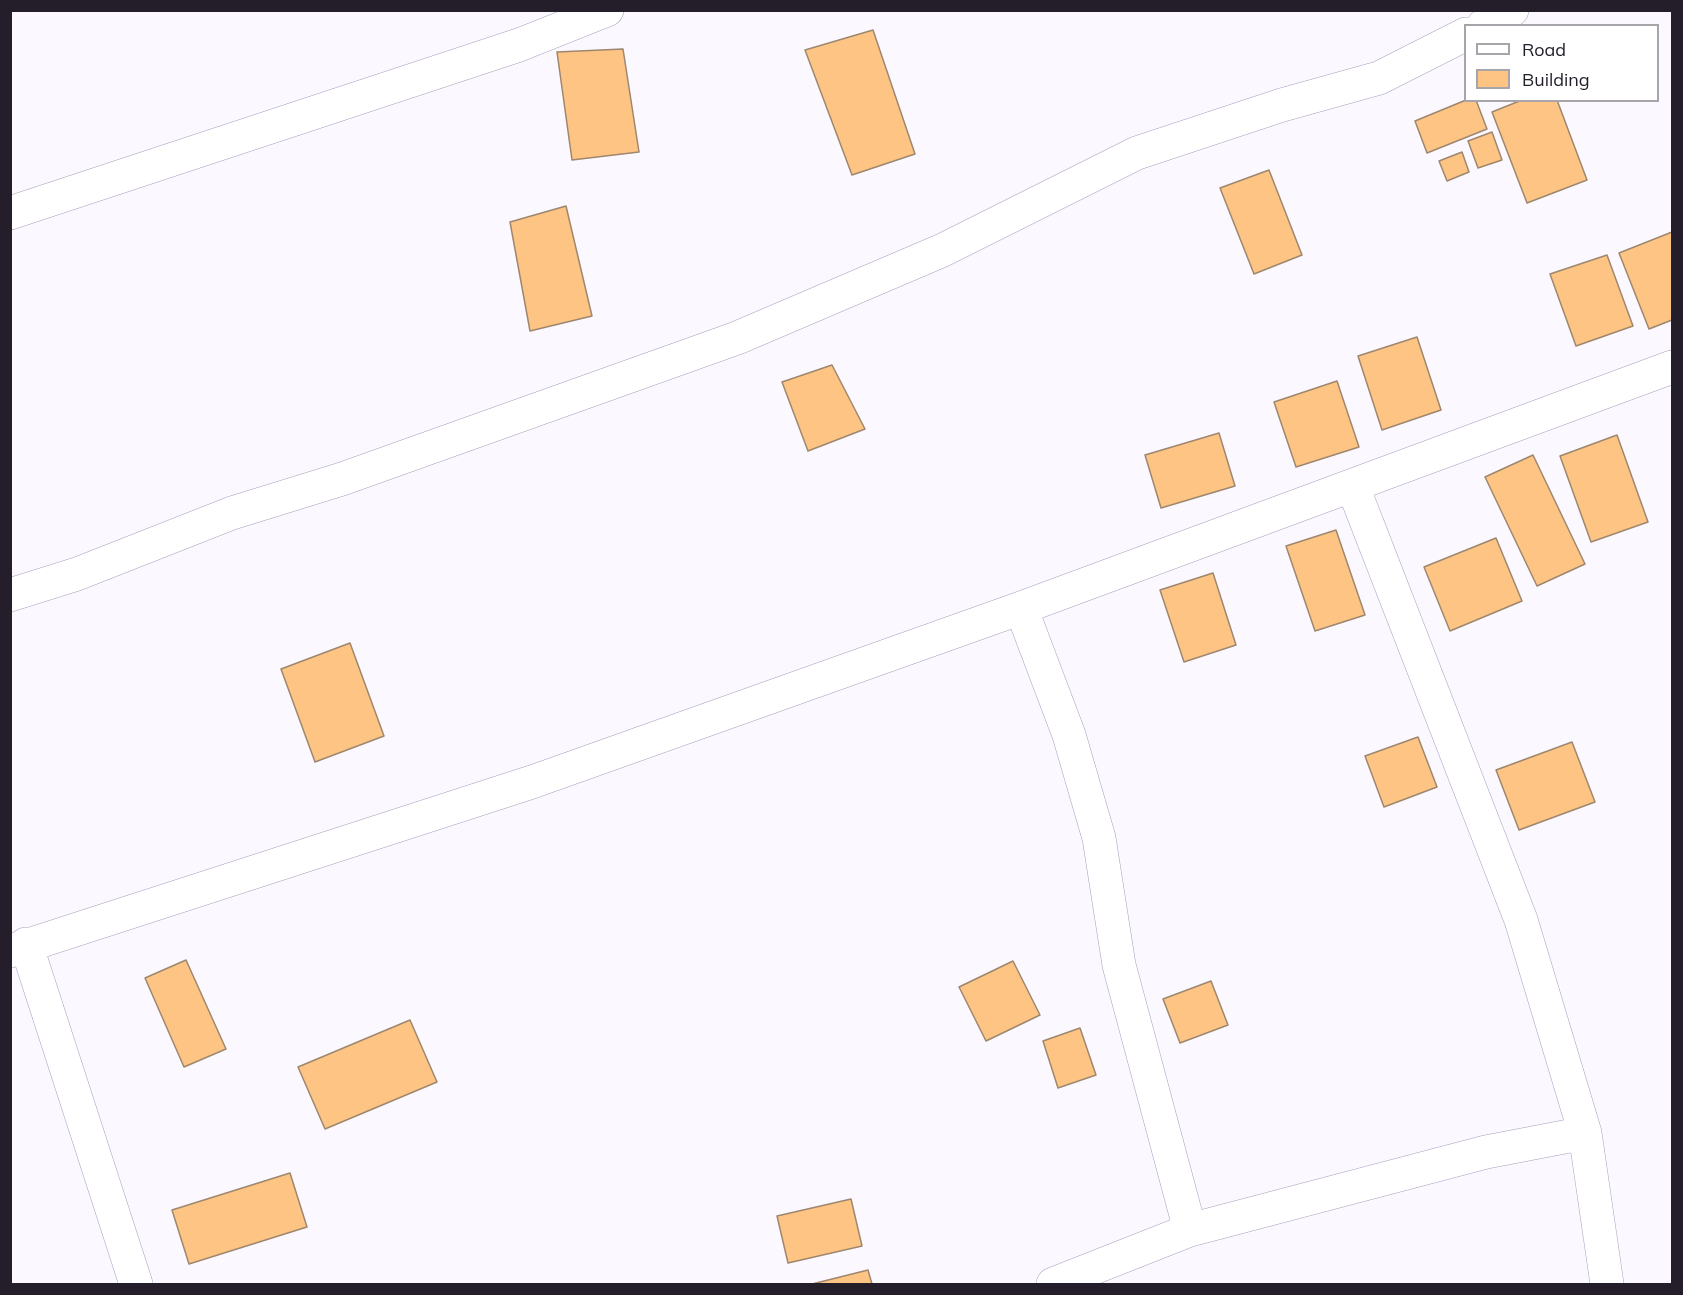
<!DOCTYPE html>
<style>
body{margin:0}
#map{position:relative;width:1683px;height:1295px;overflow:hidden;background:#fbf8ff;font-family:Mulish,sans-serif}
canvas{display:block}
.frame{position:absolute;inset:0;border:12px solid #231e2a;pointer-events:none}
.legend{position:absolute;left:1464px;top:24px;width:195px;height:78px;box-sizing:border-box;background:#fff;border:2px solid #a7a5aa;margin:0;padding:8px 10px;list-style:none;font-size:18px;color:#231e2a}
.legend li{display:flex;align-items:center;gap:12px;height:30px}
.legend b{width:30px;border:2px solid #a7a5aa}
</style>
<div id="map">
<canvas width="1683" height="1295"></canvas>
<div class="frame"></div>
<ul class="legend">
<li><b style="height:8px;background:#fff"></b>Road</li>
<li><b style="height:16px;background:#fdc484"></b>Building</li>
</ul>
</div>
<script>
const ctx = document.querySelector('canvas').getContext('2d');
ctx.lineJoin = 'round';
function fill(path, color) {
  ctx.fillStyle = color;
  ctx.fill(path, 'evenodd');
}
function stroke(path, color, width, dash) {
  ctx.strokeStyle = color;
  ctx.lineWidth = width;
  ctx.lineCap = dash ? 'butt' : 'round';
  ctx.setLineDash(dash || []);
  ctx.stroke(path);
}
const building = new Path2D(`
 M873,30L915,154L852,175L805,50Z
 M623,49L639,152L572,160L557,52Z
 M1466,100H1476L1487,129L1427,153L1415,121Z
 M1522,100H1557L1587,180L1527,203L1492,112Z
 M1492,132L1502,160L1478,168L1468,141Z
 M1462,152L1469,172L1447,181L1439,161Z
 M1269,170L1302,255L1254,274L1220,188Z
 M566,206L592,316L530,331L510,222Z
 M1672,232V320L1649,329L1619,253Z
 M1607,255L1633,326L1576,346L1550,274Z
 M1417,337L1441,410L1382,430L1358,356Z
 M832,365L865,429L808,451L782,382Z
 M1337,381L1359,447L1296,467L1274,402Z
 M1219,433L1235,486L1161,508L1145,455Z
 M1617,435L1648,522L1591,542L1560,456Z
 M1533,455L1585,564L1537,586L1485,477Z
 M1336,530L1365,615L1315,631L1286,546Z
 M1496,538L1522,601L1450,631L1424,567Z
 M1213,573L1236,645L1184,662L1160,590Z
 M350,643L384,736L315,762L281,669Z
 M1418,737L1437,787L1384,807L1365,756Z
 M1572,742L1595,802L1519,830L1496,770Z
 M186,960L226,1049L184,1067L145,978Z
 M1013,961L1040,1015L986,1041L959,987Z
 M1211,981L1228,1025L1180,1043L1163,999Z
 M410,1020L437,1082L325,1129L298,1067Z
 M1080,1028L1096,1075L1058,1088L1043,1041Z
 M290,1173L307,1227L189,1264L172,1210Z
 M851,1199L862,1246L788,1263L777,1216Z
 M868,1270L872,1284H812Z`);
fill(building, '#fdc484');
stroke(building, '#9e876e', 1.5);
const minor = new Path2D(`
 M1483,26L1512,10
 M10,213L519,45L607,10
 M1353,487L1521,920L1585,1133L1607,1284
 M10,595L77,574L232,513L342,479L737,338L943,250L1137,153L1282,105L1379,78L1466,34
 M1021,608L1069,735L1099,838L1119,965L1190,1230
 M26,944L136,1284
 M10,951L532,782L1021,608L1672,367
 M1053,1284L1190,1230L1486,1152L1585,1133`);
stroke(minor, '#ab9fbe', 34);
stroke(minor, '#fff', 33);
</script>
